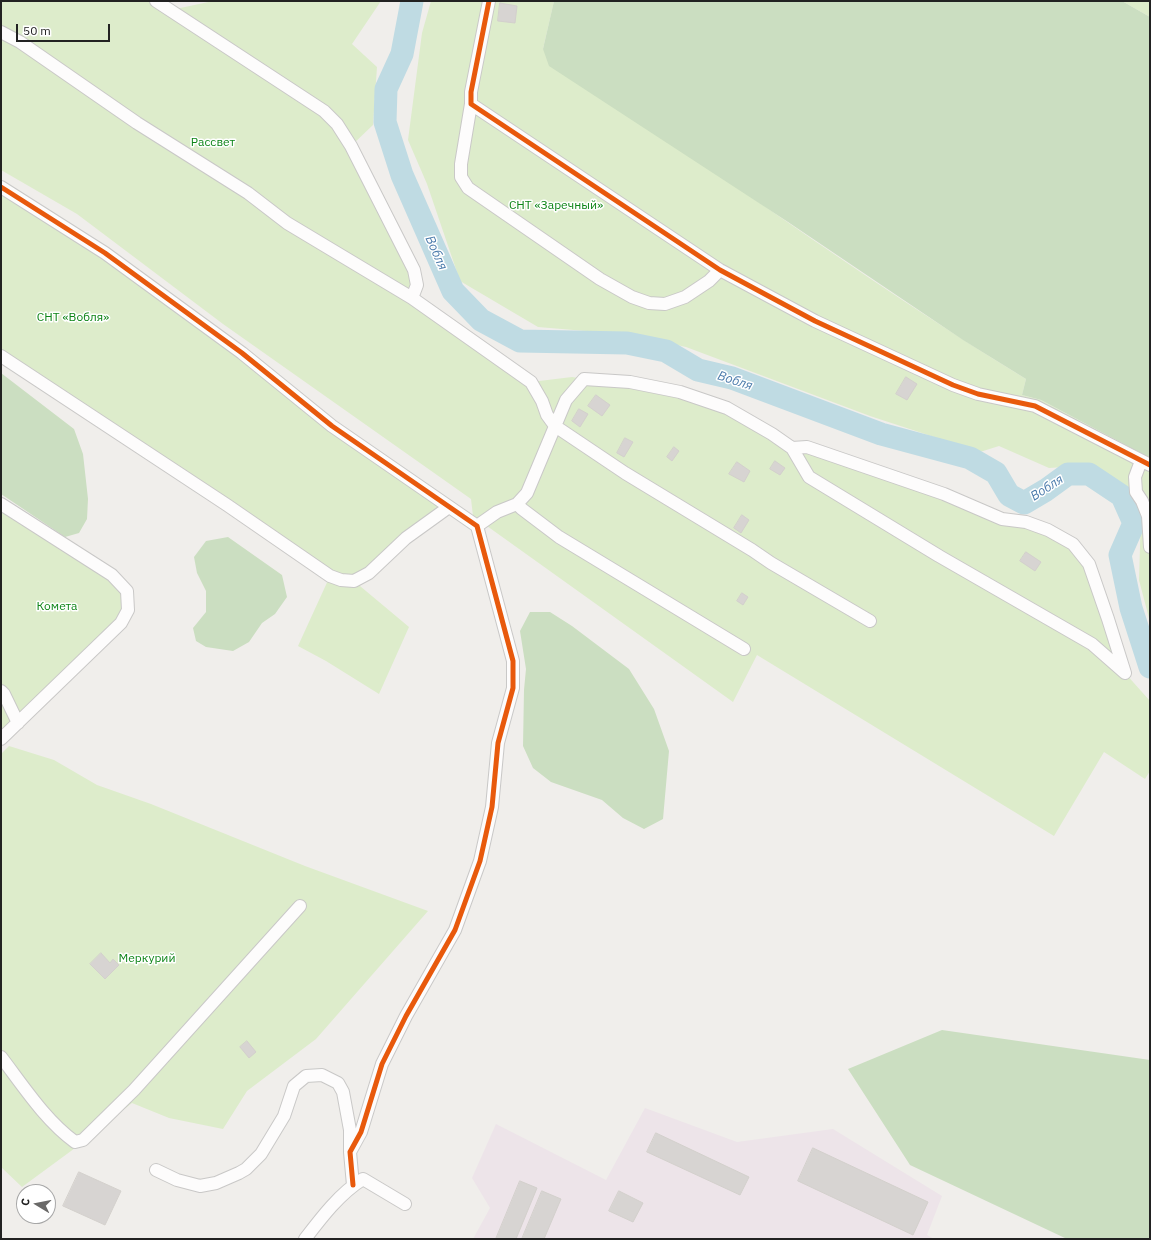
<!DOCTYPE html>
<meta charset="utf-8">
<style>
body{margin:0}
#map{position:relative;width:1151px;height:1240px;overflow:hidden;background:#f0eeeb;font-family:"IBM Plex Sans",sans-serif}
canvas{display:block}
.frame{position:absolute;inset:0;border:2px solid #222;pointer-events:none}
.north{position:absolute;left:16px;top:1184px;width:40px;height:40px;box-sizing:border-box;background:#fff;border:1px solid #a7a7a7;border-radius:50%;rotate:280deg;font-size:11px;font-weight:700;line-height:16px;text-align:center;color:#222}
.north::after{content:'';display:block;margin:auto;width:14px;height:18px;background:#6a6968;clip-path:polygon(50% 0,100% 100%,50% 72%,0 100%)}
.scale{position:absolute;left:16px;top:24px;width:94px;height:18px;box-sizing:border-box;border:2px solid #222;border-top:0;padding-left:5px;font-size:12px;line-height:14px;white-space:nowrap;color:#222;-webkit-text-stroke:3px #fff;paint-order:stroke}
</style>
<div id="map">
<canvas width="1151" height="1240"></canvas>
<div class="frame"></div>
<div class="north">С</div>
<div class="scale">50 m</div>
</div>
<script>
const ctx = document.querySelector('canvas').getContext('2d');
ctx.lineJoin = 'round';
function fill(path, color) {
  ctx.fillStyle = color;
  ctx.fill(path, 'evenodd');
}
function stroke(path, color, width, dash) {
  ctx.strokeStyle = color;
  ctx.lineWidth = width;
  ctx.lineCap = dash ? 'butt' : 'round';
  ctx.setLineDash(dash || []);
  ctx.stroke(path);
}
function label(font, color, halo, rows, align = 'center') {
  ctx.font = font + ' "IBM Plex Sans",sans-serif';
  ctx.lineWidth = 3;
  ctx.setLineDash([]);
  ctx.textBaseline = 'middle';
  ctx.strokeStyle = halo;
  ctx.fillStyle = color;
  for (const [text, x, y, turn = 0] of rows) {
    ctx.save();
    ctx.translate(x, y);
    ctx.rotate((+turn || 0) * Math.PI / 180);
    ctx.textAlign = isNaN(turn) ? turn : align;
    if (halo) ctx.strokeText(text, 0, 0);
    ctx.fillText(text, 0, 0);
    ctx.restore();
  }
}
fill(new Path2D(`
 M645,1108L737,1142L833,1129L942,1196L927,1235L934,1239H473L490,1208L472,1178L496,1124L606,1180Z`), '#ede4e9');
fill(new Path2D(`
 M1,1H156L171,10L213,1H381L352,44L377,67L373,125L351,146L414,270L412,298L531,382L572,377L584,379L630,382L727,408L792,448L1048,530L1089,564L1125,673L1150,701V771L1145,779L1104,752L1054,836L757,655L733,702L473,516L471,499L223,324L77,214L1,170Z
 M431,1H554L543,49C702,162 860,277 1026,379L1022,395L1041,400L1150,458V622L1139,580L1141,514L1125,491L1080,466L1049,468L999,446L980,452L870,416L686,347L633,335L538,327L460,281L427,184L408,140L422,33Z
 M1122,1H1150V17Z
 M1,187L105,253L449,507L354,581L409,627L379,694L326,661L298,646L330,576L1,356Z
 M1,504L127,591L128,610L1,739Z
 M9,746L54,760L97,785L151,804L305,866L428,911L316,1039L247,1091L223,1129L169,1118L132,1103L71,1151L22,1187L1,1167V754Z`), '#ddeccb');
fill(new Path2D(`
 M554,1H1122L1150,17V458L1041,400L1022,395L1026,379L963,340L788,222L549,66L543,49Z
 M1,373L74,429L83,454L88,499L87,519L79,533L65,537L1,494Z
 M228,537L282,575L287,597L275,614L262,623L249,642L233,651L206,647L196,641L193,628L206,612V591L197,573L194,557L206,541Z
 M530,612H550L572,626L629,669L654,709L669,751L663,819L644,829L623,818L602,800L551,782L533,768L523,746L524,690L526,669L520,631Z
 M942,1030L1150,1060V1239H1067L910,1165L848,1069Z`), '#cbdec1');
stroke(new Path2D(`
 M412,1L402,54L386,89L385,122L402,175L453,291L481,320L520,341L627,343L666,351L698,370L732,378L881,434L970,458L996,473L1009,495L1024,503L1046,490L1068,474H1089L1122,496L1134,523L1120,555L1131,608L1150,667`), '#bfdbe3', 23);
const building = new Path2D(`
 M500,3L517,6L515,23L498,21Z
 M906,377L917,384L907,400L896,394Z
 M596,395L610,405L602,416L588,406Z
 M579,409L588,414L580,427L572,421Z
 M625,438L633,442L624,457L617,453Z
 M674,447L679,451L672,461L667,457Z
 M775,461L785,468L780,475L770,469Z
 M737,462L750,471L744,482L729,474Z
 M742,515L749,520L741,533L734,528Z
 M1026,552L1041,562L1035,571L1020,561Z
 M742,593L748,597L743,605L737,601Z
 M101,953L110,963L113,959L119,965L105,979L90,964Z
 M247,1041L256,1052L249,1058L240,1047Z
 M656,1133L749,1177L740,1195L647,1152Z
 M813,1148L928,1202L913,1235L798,1181Z
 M79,1172L121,1191L105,1225L63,1206Z
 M520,1181L537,1188L516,1239H496Z
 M542,1191L561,1199L544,1239H522Z
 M619,1191L643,1203L633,1222L609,1211Z`);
fill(building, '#d7d4d2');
stroke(building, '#d3d0cc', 1);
const minor = new Path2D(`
 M156,1L324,111L337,124L351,146L414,270L417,285L412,298
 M489,1L471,92V104L720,270L815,321L953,385L978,394L1035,406L1150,465
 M1,32L20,42L137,123L248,193L287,223L412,298L531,382L542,401L547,415L555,426L625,473L752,550L771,563L870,621
 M471,104L461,164V177L468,188L600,279L632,297L649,303L665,304L685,297L709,281L720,270
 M1,187L105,253L242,353L332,426L477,526L513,661V688L498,743L492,807L480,861L455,930L406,1016L382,1064L361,1132L350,1152L353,1185
 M1,356L227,505L330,576L341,580L354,581L369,573L406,538L449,507
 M792,448L807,447L944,494L1002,519L1026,522L1048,530L1073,544L1089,564L1108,619L1125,673
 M1141,461L1135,477L1136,492L1142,501L1148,516L1150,547
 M1,504L112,575L127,591L128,610L121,623L1,739
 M517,504L522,509L559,537L744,649
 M477,526L497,512L517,504L527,493L566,400L584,379L630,382L680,392L727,408L772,434L792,448L809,477L939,556L1092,644L1125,673
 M1,691L4,694L18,723
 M1,1057C24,1087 45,1120 75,1142L83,1140L134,1090L300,906
 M156,1170L177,1180L200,1186L216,1183L239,1173L246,1169L261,1154L284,1116L294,1086L306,1076L322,1075L338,1083L343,1092L350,1130V1151
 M305,1239C321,1218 340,1193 363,1179L405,1204`);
stroke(minor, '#c9c8c7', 14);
stroke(minor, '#fdfcfc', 12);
stroke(new Path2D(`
 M489,1L471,92V104L720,270L815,321L953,385L978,394L1035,406L1150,465
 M1,187L105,253L242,353L332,426L477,526L513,661V688L498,743L492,807L480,861L455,930L406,1016L382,1064L361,1132L350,1152L353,1185`), '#e8590c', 5);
label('12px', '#0c8416', '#fff', [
 ["Рассвет",213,143],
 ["СНТ «Заречный»",556,206],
 ["СНТ «Вобля»",73,318],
 ["Комета",57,607],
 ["Меркурий",147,959]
]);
label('italic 13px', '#4a7aab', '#fff', [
 ["Вобля",436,253,66],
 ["Вобля",735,381,18],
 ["Вобля",1047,488,-33]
]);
</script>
